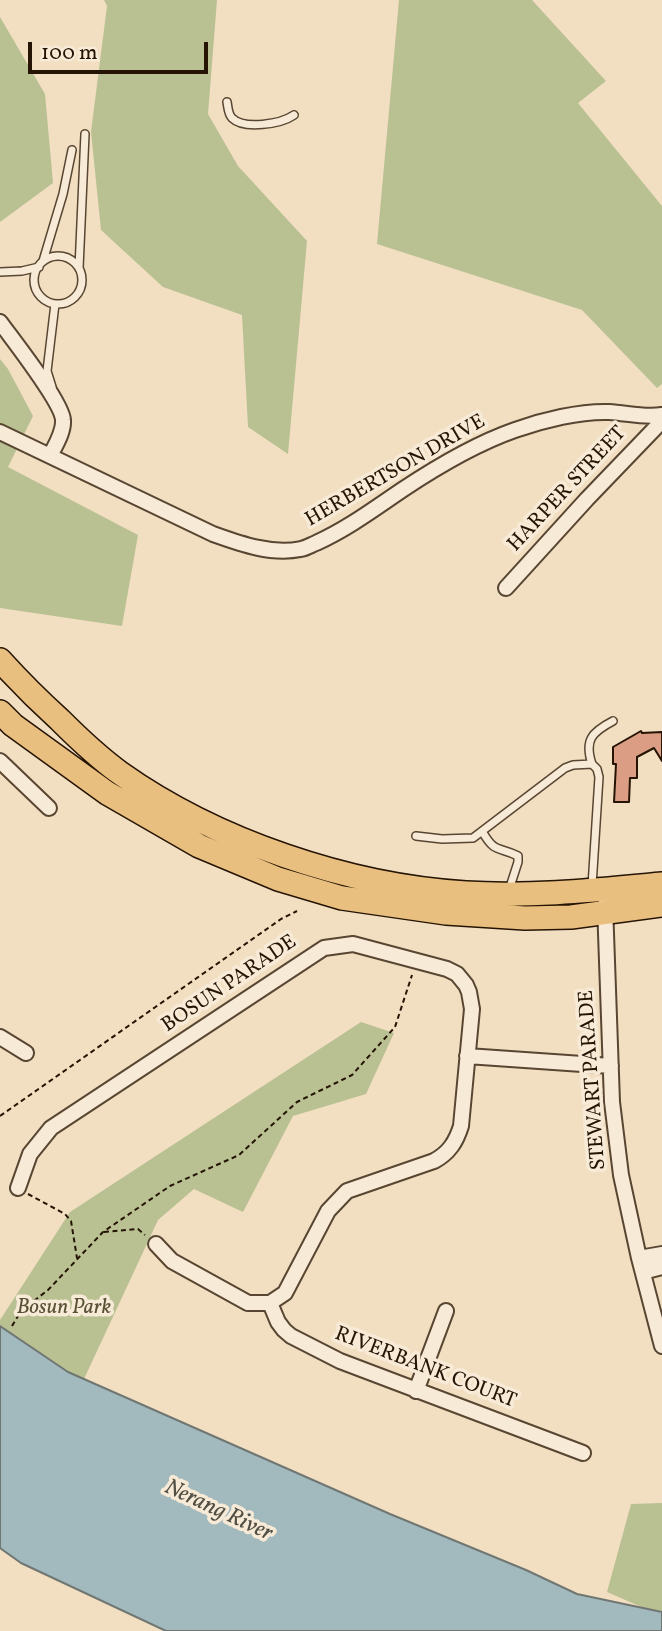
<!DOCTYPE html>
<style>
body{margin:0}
#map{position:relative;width:662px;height:1631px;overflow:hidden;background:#f2dec0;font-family:Vollkorn,serif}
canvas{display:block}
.scale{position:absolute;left:28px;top:42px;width:180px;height:32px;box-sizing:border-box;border:4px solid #251403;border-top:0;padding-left:9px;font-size:21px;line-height:24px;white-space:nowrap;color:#251403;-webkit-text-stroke:5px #f7ead6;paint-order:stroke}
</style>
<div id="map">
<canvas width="662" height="1631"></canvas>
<div class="scale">100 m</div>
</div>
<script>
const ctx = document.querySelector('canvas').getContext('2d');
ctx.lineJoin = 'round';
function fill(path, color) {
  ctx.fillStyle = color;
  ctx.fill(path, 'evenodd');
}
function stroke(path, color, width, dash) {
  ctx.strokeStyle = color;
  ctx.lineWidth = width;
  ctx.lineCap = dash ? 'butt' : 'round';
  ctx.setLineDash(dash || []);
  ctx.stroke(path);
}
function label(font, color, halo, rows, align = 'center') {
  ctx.font = font + ' Vollkorn,serif';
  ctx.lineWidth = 7;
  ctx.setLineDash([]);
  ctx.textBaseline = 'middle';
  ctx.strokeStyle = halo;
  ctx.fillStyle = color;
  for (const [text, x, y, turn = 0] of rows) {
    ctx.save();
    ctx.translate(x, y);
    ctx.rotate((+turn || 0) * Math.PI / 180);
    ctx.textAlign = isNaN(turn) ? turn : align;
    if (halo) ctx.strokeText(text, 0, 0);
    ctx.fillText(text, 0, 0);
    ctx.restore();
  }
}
fill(new Path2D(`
 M104,0H217L208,114L238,166L307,241L288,454L248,427L242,315L163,287L101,230L91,132L107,6Z
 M399,0H532L606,81L578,103L662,206V384L657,388L582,310L377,244Z
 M0,17L45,94L53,183L0,222Z
 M0,359L8,369L33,416L8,467L138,535L122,626L0,608Z
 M361,1022L394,1033L366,1094L293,1116L243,1212L194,1189L158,1220L84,1379L68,1372L0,1326V1320L70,1212Z
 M662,1503V1616L607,1592L631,1504Z`), '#b9c193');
const water = new Path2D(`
 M0,1326L68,1372L390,1514L526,1570L577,1594L662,1612V1631H166L21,1563L0,1548Z`);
fill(water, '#a2b9be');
stroke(water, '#707773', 2);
const building = new Path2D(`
 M641,731L642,733L662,732V761L654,748L637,757V778H630L629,802H614L616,764H613V747Z`);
fill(building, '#db9e84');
stroke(building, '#251403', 2);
const lane = new Path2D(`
 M227,102C228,107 228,114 232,118C244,130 281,124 294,115
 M34 280a24 24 0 1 1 48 0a24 24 0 1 1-48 0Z
 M43,261L63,194L72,150
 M79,268L85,134
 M0,272L22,271L39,267
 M52,387L47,371L55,304
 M592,764C584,740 592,732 613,721
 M482,831C495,854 498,846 518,856V862L509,890
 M416,836L442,839L473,838L565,768L573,765L592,764L597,769L599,777L592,886`);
const street = new Path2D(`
 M0,322C13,340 62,402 63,420C64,432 55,446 50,456
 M0,432L213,534C241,544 271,555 301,549C306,548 311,545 316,543C347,529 374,509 402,490C438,466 475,444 515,430C543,420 580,411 609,412C627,413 644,418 662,415
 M506,588L587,499L662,421
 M0,761L49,808
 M605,905L612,1102L621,1175L639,1258L662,1346
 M0,1037L26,1053
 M467,1056L611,1066
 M18,1188L30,1154L51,1128L324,948L353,944L447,969L457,974L466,985L469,992L472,1009L461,1126C456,1142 449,1153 434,1161L347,1191L328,1211L285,1293L270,1303H248L172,1261L156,1244
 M639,1258L662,1254
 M643,1272L662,1267
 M270,1303L278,1322L284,1330L291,1336L340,1361L583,1453
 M416,1391L446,1311`);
const primary = new Path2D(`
 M0,660C19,681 39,701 60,720C79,739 98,757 120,773C216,841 349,886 466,893C531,897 597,890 662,884
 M0,712L13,725L107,793L199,846L278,879L342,898L446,913L525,918L571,917L662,905`);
stroke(lane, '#584632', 10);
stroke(street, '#584632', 18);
stroke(primary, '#251403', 26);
stroke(new Path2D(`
 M0,1116L281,919L297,911
 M28,1194L65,1214L71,1221L77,1258
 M104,1232L138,1229L145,1235
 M12,1326L21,1311L48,1290L103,1232L170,1186L239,1155L297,1102L352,1075L395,1027L412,975`), '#251403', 2, [5, 3.5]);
stroke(lane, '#f7ead6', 7);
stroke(street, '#f7ead6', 14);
stroke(primary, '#e9bf80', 23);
label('21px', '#251403', '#f7ead6', [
 ["HERBERTSON DRIVE",396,472,-30],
 ["HARPER STREET",568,490,-47],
 ["BOSUN PARADE",230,985,-34],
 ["STEWART PARADE",594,1080,-94],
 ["RIVERBANK COURT",425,1369,21]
]);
label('italic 21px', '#595135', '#f7ead6', [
 ["Bosun Park",64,1309]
]);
label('italic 23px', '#514e44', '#f7ead6', [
 ["Nerang River",218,1512,25]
]);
</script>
